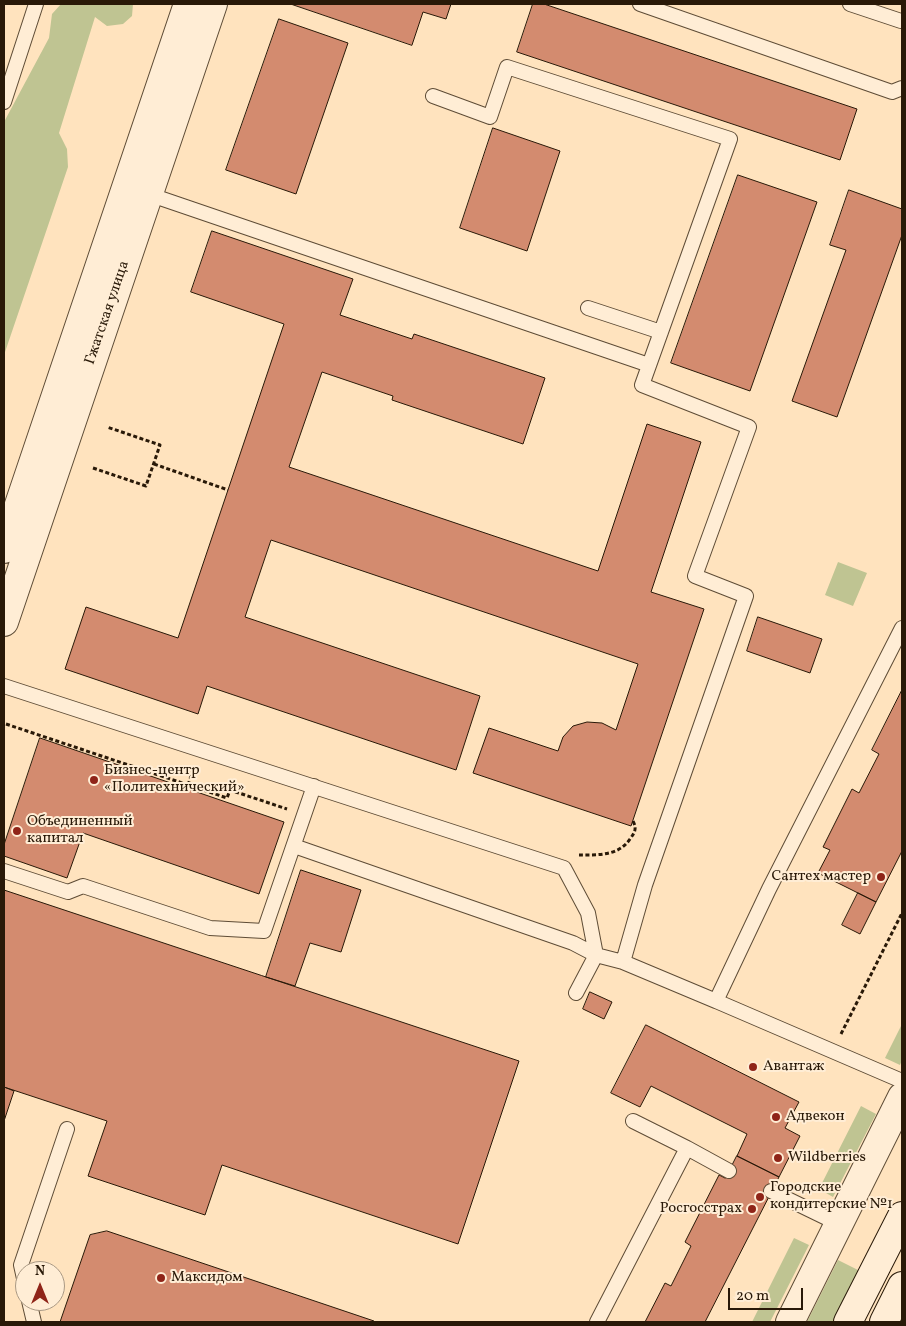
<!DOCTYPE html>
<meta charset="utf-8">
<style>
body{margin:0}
#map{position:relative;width:906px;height:1326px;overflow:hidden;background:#ffe3be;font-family:Vollkorn,serif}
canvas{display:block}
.frame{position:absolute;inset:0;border:5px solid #291908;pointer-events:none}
.north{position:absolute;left:15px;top:1261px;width:50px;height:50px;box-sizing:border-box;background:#ffedd5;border:1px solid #a99883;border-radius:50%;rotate:0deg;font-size:14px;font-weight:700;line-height:20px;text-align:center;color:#291908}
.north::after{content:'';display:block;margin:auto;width:18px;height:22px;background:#8f2418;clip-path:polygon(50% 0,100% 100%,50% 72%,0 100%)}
.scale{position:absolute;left:728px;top:1288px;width:75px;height:22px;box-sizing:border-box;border:2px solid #291908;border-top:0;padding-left:6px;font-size:15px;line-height:18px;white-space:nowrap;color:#291908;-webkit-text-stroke:4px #ffedd5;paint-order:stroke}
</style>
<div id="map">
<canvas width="906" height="1326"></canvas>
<div class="frame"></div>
<div class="north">N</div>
<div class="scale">20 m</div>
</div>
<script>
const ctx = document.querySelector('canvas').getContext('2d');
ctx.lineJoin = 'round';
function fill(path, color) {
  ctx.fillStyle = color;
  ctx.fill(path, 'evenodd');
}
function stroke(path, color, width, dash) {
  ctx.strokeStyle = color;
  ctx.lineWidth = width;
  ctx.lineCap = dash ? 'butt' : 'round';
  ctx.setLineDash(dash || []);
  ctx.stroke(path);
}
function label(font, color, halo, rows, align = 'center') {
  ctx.font = font + ' Vollkorn,serif';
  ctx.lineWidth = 4;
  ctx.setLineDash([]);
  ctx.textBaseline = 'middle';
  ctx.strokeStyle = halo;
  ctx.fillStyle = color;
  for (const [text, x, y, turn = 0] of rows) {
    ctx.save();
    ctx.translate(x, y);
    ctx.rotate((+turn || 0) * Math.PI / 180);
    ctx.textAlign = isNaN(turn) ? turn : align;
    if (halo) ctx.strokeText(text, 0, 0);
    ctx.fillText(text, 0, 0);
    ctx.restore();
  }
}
fill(new Path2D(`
 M61,4H133L132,16L123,24L107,26L95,17L59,133L67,149L68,167L4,355V122L49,38L52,14Z
 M838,562L867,573L853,606L825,595Z
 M902,1024V1060L900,1065L885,1058Z
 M861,1106L876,1114L833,1197L819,1189Z
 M794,1238L809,1245L770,1322H752Z
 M838,1260L860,1271L835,1322H807Z`), '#bfc492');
const building = new Path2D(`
 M291,4H451L446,19L423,12L412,45Z
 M533,4H544L857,109L840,160L517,52Z
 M279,19L348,43L296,194L226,170Z
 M493,128L560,151L527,251L460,228Z
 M738,175L817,202L750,391L671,363Z
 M849,190L902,209V235L837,417L792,401L846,250L830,245Z
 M212,231L353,279L340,315L412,339L414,334L545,378L523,444L392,400L393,396L322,372L289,467L598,571L647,424L701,442L651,592L704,609L631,826L473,773L489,728L558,751L563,737L573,726L587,722L602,723L616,730L638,664L271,540L245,617L480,696L456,770L207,686L198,714L65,669L86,607L178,638L284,324L191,292Z
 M758,617L822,639L810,673L747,651Z
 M902,690V851L876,902L818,873L830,850L823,847L852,789L859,793L879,754L872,750Z
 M40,738L284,822L259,894L83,833L67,878L4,856V845Z
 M301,870L361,890L341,952L310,943L295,986L266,977Z
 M4,890L519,1061L458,1244L222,1165L205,1215L88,1176L107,1121L4,1087Z
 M858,893L876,902L860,934L842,925Z
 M590,992L612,1002L604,1019L583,1009Z
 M646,1025L799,1102L785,1128L800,1136L779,1177L737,1156L747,1134L651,1086L640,1107L611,1093Z
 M4,1087L14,1091L4,1121Z
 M737,1156L779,1177L705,1322H645L665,1283L671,1286L691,1246L685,1242L719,1175L725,1178Z
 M107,1231L374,1321L375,1322H60L90,1235Z`);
fill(building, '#d38b6f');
stroke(building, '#291908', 1);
const service = new Path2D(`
 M640,4L892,92L902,88
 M850,4L901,21
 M433,96L490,117L507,67L730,139L642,385L749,427L695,576L746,596L645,885L623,962
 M4,102L36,4
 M148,194L649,365
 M588,308L661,332
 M902,628L769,889L716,1001L902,1081
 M4,686L564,868L588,913L596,955L576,993
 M294,846L573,943L596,955L623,962L716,1001
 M4,871L68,892L83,886L210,928L264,931L314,786
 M687,1148L729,1171
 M771,1191L839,1224
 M25,1283L21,1265L67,1129
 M29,1301L34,1322
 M597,1322L687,1148L633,1121`);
const minor = new Path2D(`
 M4,549L188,4
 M4,622L213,4
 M790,1322L902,1097`);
const secondary = new Path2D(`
 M848,1322L902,1216
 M884,1322L902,1286`);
stroke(service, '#5e4c36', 16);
stroke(minor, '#5e4c36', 30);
stroke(secondary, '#291908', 30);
stroke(new Path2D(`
 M154,464L228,490
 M93,468L146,486L160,445L107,427
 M6,724L227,798L230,790L287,809
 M188,785L194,767
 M579,855C597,855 619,856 630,839C635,832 637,829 633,821
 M841,1034L902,913`), '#291908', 3, [4, 2.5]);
stroke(service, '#ffedd5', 14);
stroke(minor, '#ffedd5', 28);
stroke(secondary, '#ffedd5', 28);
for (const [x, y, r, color] of [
 [94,780,5,"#8f2418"],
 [17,831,5,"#8f2418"],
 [881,877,5,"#8f2418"],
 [753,1067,5,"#8f2418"],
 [776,1117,5,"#8f2418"],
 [778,1158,5,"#8f2418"],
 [760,1197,5,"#8f2418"],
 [752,1209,5,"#8f2418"],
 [161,1278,5,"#8f2418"]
]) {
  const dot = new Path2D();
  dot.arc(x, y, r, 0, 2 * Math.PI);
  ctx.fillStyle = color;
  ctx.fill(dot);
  stroke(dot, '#ffedd5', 2);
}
label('15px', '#291908', '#ffedd5', [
 ["Гжатская улица",108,313,-71]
]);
label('15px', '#291908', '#ffedd5', [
 ["Бизнес-центр",104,771],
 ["«Политехнический»",104,788],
 ["Объединенный",27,822],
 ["капитал",27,839],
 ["Сантех мастер",871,877,"right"],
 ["Авантаж",763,1067],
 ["Адвекон",786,1117],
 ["Wildberries",788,1158],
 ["Городские",770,1188],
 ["кондитерские №1",770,1205],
 ["Росгосстрах",742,1209,"right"],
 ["Максидом",171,1278]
], 'left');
</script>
